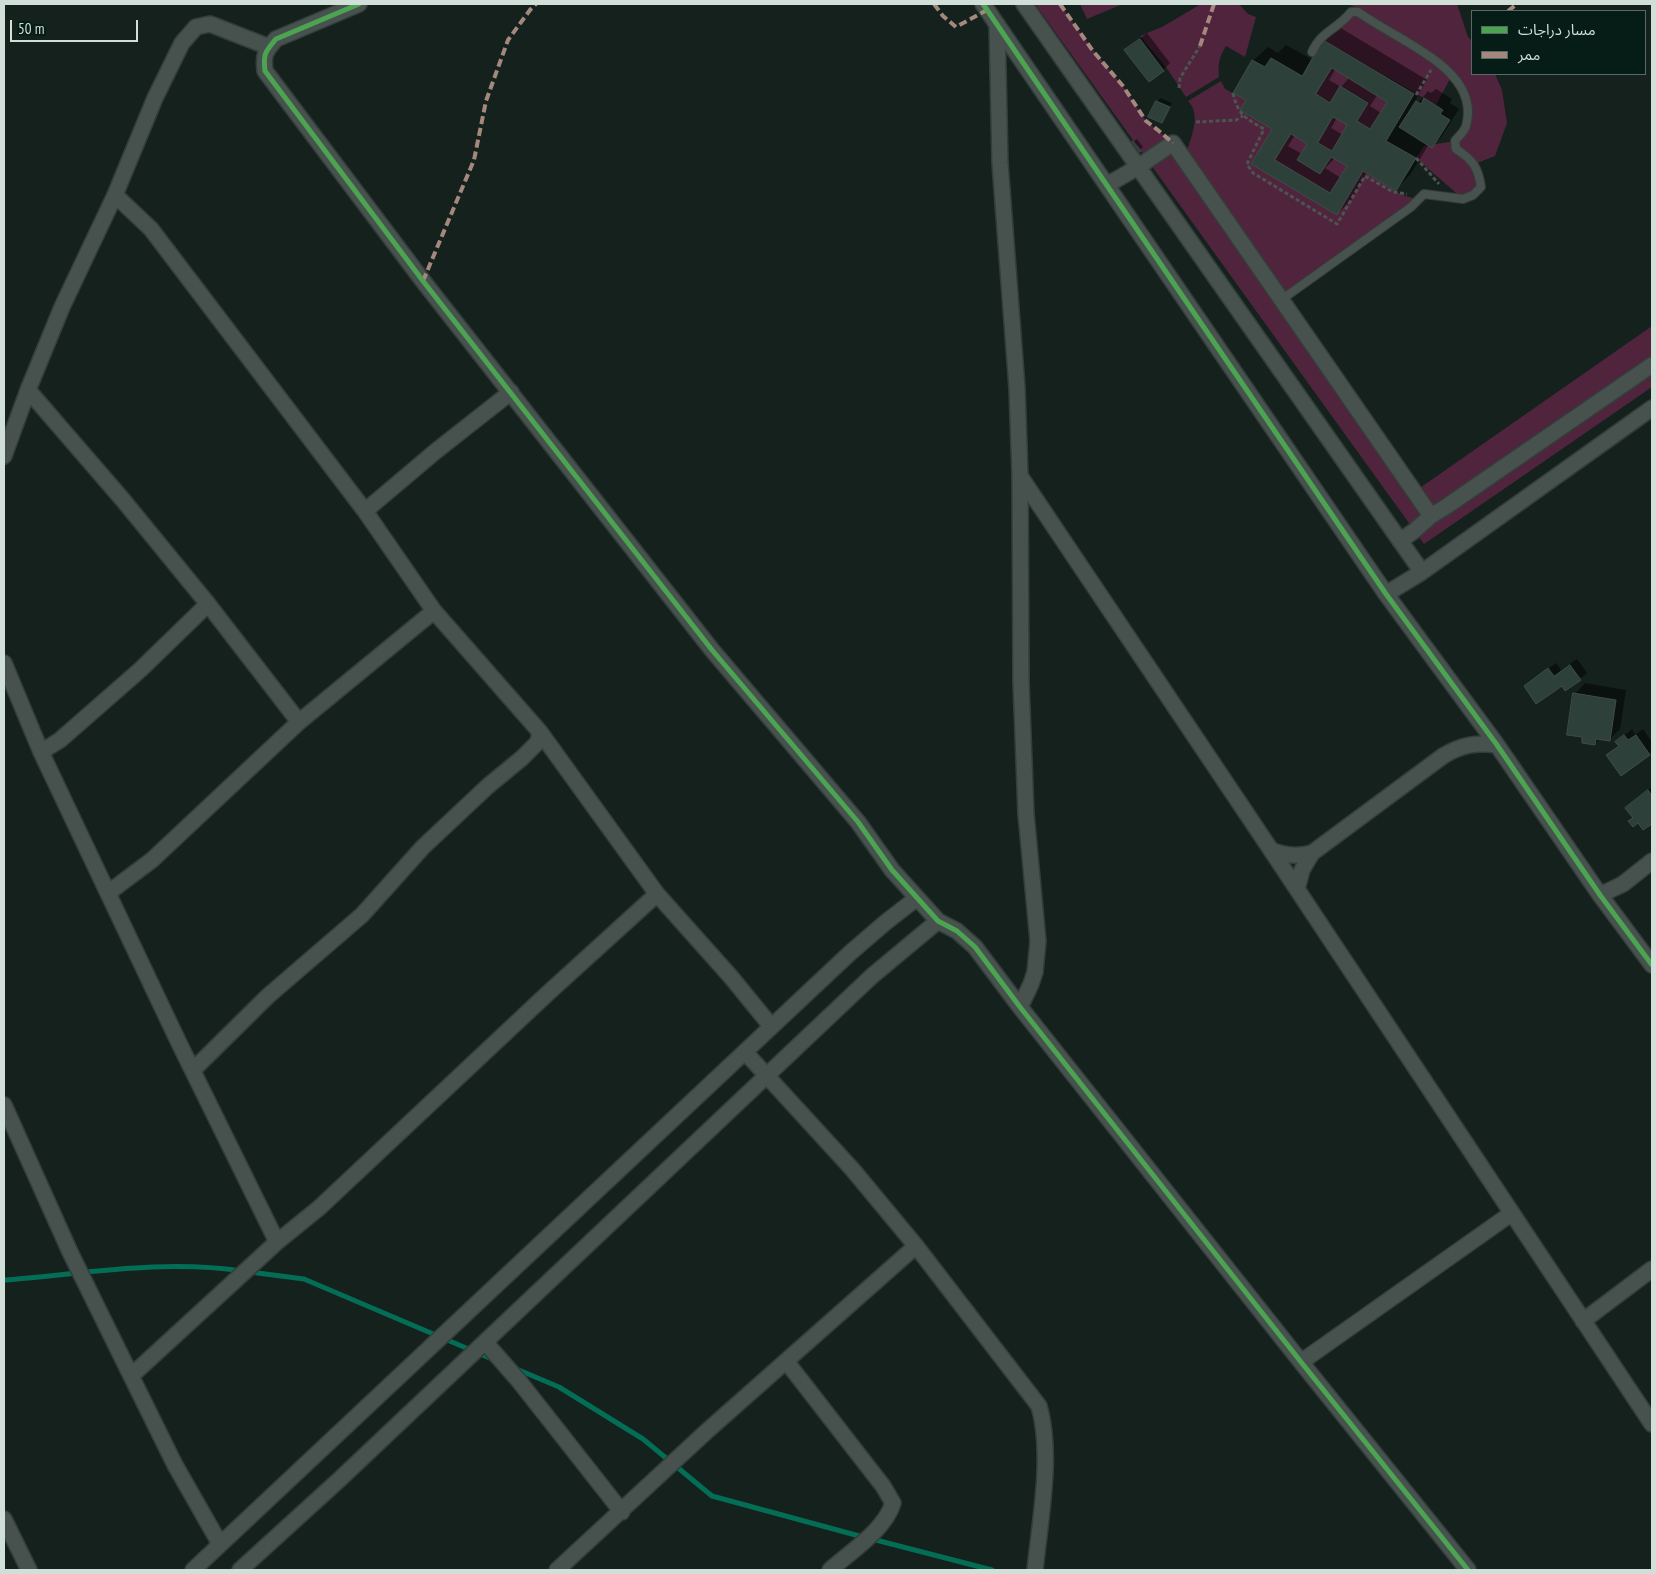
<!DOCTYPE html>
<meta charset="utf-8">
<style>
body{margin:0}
#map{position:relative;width:1656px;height:1574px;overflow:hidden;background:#14211d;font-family:"PT Sans Narrow","Noto Sans Arabic",sans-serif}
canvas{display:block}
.frame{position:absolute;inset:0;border:5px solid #d1dfd9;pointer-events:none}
.legend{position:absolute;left:1471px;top:10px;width:175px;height:65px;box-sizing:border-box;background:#051d16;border:1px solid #576b64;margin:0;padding:6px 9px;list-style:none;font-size:15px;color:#d1dfd9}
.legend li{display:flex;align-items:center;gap:10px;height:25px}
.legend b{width:25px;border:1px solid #576b64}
.scale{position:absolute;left:10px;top:20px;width:128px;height:22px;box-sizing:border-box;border:2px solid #d1dfd9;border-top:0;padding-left:6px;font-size:15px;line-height:18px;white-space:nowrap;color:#d1dfd9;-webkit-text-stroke:4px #051d16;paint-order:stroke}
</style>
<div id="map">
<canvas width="1656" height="1574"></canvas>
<div class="frame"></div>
<ul class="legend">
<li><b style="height:6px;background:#4ca352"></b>مسار دراجات</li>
<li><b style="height:6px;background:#a5887d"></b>ممر</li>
</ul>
<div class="scale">50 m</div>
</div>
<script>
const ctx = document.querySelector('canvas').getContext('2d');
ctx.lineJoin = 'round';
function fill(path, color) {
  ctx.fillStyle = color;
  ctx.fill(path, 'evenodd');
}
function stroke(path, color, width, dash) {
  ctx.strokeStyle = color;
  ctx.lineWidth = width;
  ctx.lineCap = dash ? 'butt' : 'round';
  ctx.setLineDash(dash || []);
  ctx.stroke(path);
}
fill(new Path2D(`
 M1035,4H1060L1093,50L1123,86L1146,121L1159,131L1173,143L1184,159C1189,142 1203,116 1188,101L1221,81L1225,89L1246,100L1240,110L1272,129L1251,164L1337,215L1363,171L1400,194L1418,200L1281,300L1414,492L1652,326V387L1424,544Z
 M1080,4H1123L1087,19Z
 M1201,4H1239L1248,14L1256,17L1245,57L1226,46C1219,57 1218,64 1219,77L1186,97L1168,70L1140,36L1162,27Z
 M1347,4H1457L1468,37L1472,41V74H1495L1502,90L1507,123L1495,156L1475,164L1481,187L1463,199L1416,158L1424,146L1455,141L1466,127L1468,108L1452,75L1436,105L1323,40L1355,7Z
 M1332,68L1387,102L1370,129L1357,121L1368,102L1341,86L1330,103L1316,94Z
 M1333,117L1347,125L1332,151L1318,143Z
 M1291,134L1307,144L1298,161L1320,174L1331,157L1347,166L1330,193L1275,160Z`), '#51243e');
fill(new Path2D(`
 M1339,27L1427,80L1411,107L1413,109L1428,91L1431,93L1436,89L1452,99L1450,103L1459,109L1442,136L1432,146L1429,144L1410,175L1396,189L1367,172L1351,200L1337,214L1253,163L1273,129L1247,100L1234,92L1253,61L1268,47L1278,53L1286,45L1313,60L1324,41ZM1336,68L1350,77L1341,87L1329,80ZM1378,94L1389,101L1381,113L1370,106ZM1337,118L1349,124L1343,135L1331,128ZM1295,135L1309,143L1302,154L1288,146ZM1335,158L1348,166L1341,178L1325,168Z
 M1147,33L1170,63L1163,70L1126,50Z
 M1160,98L1172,103L1162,122L1150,116Z
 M1137,139L1143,147L1140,150L1133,142Z
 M1577,659L1587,673L1580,679L1562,684L1525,686L1556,663L1561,670Z
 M1585,683L1626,690L1620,729L1610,739L1601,738L1595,744L1575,694Z
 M1632,729L1635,735L1643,729L1652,742V751L1649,754L1608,755L1620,745L1617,742Z
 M1652,787V822L1644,829L1626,808Z`), '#0007');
stroke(new Path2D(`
 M250,1272L304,1279L492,1359
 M4,1280C83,1274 162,1259 242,1271
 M514,1368L559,1387L643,1439L712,1496L863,1537
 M872,1539L992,1570`), '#036d56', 5);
const building = new Path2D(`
 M1140,39L1164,71L1149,82L1124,50Z
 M1323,40L1414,94L1386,141L1416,158L1396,191L1363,171L1337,215L1251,164L1272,129L1240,110L1246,100L1233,93L1252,60L1265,67L1271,58L1302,76ZM1332,68L1387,102L1370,129L1357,121L1368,103L1340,86L1330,103L1316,94ZM1333,117L1347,125L1332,151L1318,143ZM1291,134L1307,144L1297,160L1320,174L1331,157L1347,166L1330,193L1275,160Z
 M1424,98L1443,110L1440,114L1450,120L1432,148L1399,127L1416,101L1421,104Z
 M1156,101L1170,107L1162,123L1148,117Z
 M1133,141L1141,151L1136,155L1129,145Z
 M1570,665L1581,680L1565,691L1562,686L1536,704L1524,686L1548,668L1554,676Z
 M1573,693L1616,700L1610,741L1596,739L1595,745L1582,743V737L1567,735Z
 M1624,735L1628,740L1636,735L1650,755L1621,776L1606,755L1619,746L1615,742Z
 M1648,790L1652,796V824L1643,830L1638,823L1633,827L1628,821L1633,818L1625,808Z`);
fill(building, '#2e403a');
stroke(building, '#414c48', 1);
const service = new Path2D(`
 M1281,300L1411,207L1424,194L1463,199L1473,195L1481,187C1478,167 1473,160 1456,149L1455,141C1458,137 1465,131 1466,126C1478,83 1433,58 1404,40C1388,31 1373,22 1358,12H1351C1337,30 1322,30 1312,52`);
const minor = new Path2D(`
 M359,4L276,39C265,52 263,54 265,71L423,281L712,650L858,822L892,870L938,921L957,931L975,947L1020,1007L1301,1362L1468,1570
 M983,4L1386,594L1497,745L1600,895L1652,965
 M1024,4L1422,572
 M997,24L1000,163L1017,388L1020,476L1021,682L1026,814L1038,941L1035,972L1031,984L1020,1007
 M1107,185L1138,167L1173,143L1431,516L1447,506L1652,365
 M115,195L151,229L365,511
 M28,390L123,500L208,604L299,722L434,611
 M511,392L436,451L365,511L434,611L540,732L657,894
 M4,456L28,390L62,307L115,195L155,98L182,43L196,27L210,24L269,47
 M1020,476L1271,850L1652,1424
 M1400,541L1414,531L1431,516
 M1386,594L1422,572L1652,408
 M4,663L41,752L179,1043L277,1242
 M41,752L60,740L140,670L208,604
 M1271,850C1285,856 1297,857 1312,853
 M1297,889L1302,870L1312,853L1443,756C1461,745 1476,742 1497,745
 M108,893L152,860L299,722
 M1600,895L1623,884L1652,861
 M745,1052L853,1170L916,1246L1039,1406C1053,1454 1040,1520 1035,1570
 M193,1070L268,996L362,915L423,847L488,786L522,758L538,742L540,732
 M4,1105L70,1252L175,1465L220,1544
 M1583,1321L1652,1269
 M485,1342L519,1381L622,1512
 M786,1361L883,1486L893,1503C885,1530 850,1552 830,1570
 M1301,1362L1512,1213
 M131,1376L277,1242L319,1208L547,994L657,894L731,977L771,1026
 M4,1519L29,1570
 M193,1570L850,953L886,922L917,898
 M240,1570L340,1479L872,976L938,921
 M557,1570L707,1431L916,1246`);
stroke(service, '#333d39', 10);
stroke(minor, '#333d39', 18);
stroke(new Path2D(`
 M1179,88L1180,78L1200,46
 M1233,93C1238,115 1245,118 1264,129L1247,164L1253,173L1337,224L1365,176L1393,192L1407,194
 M1416,95L1431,70
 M1196,122L1236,120L1243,116
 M1416,158L1439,184`), '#4b5451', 3, [4, 2.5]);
stroke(service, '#47514e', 8);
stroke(minor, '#47514e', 15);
stroke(new Path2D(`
 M934,4L943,16L956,27L987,10
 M1060,4L1093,51L1123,86L1146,121L1159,131L1173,143
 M1508,11L1517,4
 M1200,46L1214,4
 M423,281L474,160L486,101L508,40L530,10L536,4`), '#a5887d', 4, [8, 4]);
stroke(new Path2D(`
 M359,4L276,39C265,52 263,54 265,71L423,281L712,650L858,822L892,870L938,921L957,931L975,947L1020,1007L1301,1362L1468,1570
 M983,4L1386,594L1497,745L1600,895L1652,965`), '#4ca352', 5);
</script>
